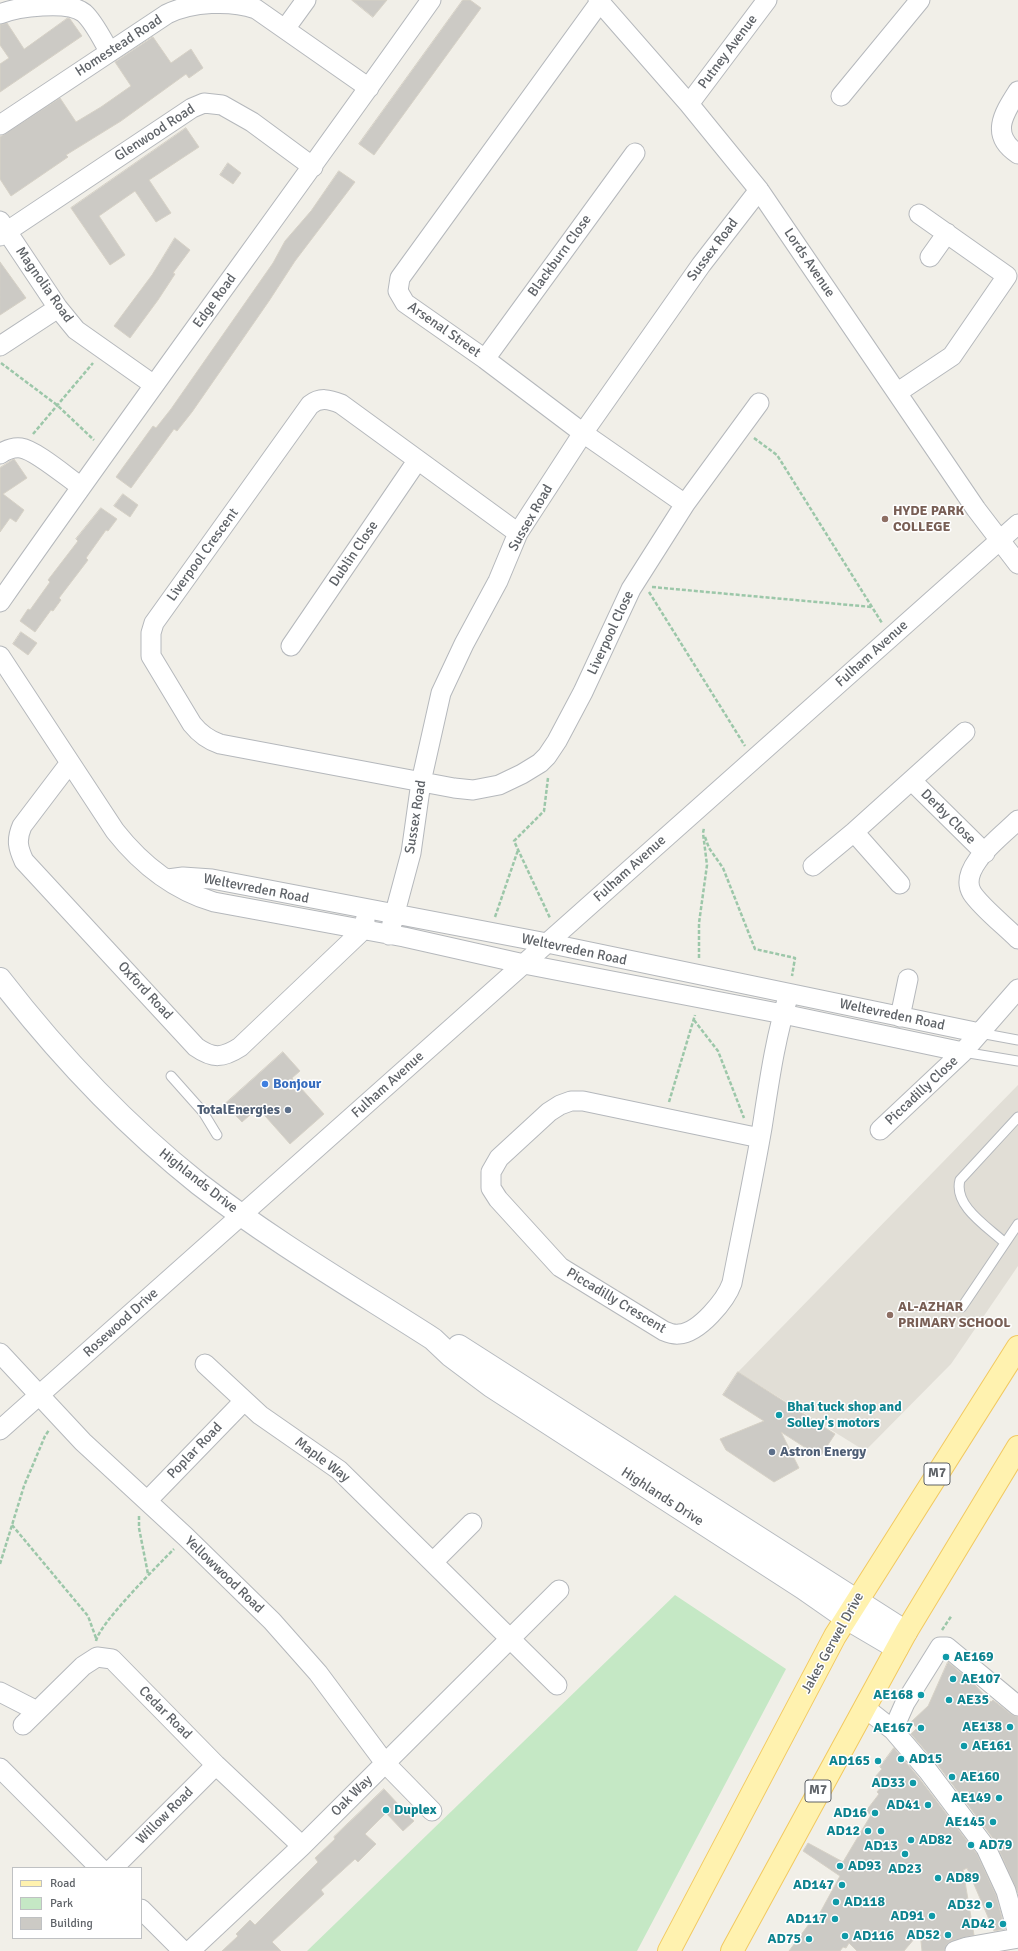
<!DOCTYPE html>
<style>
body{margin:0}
#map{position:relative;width:1018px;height:1951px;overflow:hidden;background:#f1efe8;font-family:Signika,sans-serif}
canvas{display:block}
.legend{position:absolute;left:12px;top:1867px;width:130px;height:72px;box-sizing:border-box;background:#fff;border:1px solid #bfc1c3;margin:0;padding:5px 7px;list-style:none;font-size:12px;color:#5f6368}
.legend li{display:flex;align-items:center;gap:8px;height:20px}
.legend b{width:20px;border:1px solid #bfc1c3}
</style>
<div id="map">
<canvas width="1018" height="1951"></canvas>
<ul class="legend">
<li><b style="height:5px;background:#fff2af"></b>Road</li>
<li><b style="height:11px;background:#c5e8c5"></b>Park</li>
<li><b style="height:11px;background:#cccac5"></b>Building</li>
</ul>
</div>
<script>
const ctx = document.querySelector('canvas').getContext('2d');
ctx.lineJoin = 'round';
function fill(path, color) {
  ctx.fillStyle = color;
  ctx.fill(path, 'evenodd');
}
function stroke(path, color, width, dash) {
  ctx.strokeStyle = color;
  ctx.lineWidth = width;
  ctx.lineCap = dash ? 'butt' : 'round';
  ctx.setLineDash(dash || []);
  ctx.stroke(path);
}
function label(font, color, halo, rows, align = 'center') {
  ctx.font = font + ' Signika,sans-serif';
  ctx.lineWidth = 3;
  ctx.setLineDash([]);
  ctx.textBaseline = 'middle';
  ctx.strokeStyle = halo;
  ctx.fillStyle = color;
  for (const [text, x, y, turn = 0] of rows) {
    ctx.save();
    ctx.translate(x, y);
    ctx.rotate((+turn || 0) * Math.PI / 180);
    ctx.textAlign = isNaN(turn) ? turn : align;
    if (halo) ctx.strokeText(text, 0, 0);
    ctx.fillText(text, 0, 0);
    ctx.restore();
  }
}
fill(new Path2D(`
 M1018,1085V1266L951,1364L865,1451L738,1372Z`), '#e1ded6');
fill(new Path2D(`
 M675,1595L786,1669L637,1951H307Z`), '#c5e8c5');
const building = new Path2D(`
 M352,0H387L373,17Z
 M463,0H470L481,8L374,155L359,144Z
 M68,18L70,19L82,36L0,92V64L9,58L0,45V25L7,23L24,49Z
 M153,37L171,63L191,49L203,68L189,78L186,74L121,121L66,155L68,157L11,196L0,179V137L60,98L76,122L101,107L131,86L115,62Z
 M186,128L199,147L149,180L171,213L156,222L135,191L99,216L125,255L110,265L71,208Z
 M228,163L241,173L233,184L220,175Z
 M339,171L355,182L295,261L269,301L192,412L177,431L174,429L131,488L116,477L153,426L156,428L171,409L273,263L285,241L311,211Z
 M175,238L190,250L173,273L175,274L158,300L130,338L114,326L152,275Z
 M0,262L26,298L0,315Z
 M14,459L27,478L3,494L24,510L16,522L10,518L0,532V468Z
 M123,494L138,505L130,517L114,506Z
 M101,508L117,519L108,531L106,530L86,558L88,560L59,598L61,600L53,611L51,610L35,632L20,621L28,609L30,610L50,582L48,580L78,541L76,539Z
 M21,632L37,643L28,655L13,644Z
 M283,1052L300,1071L292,1078L324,1114L290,1144L258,1108L242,1122L225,1104Z
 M738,1372L835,1434L820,1457L781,1432L799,1468L774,1482L726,1450L720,1439L764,1421L723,1395Z
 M948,1662L974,1684L991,1702L993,1700L1011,1714L1018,1717V1893L995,1841L937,1764L911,1734L917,1728L911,1722L928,1706Z
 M894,1748L919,1778L977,1854L996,1895L1005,1929L994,1931L967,1868L963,1870L974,1935L951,1941L947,1944L944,1951H922L920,1932L904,1951H857L849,1943L846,1948L843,1947L840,1951H789L812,1920L815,1922L840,1876L803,1851L808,1843L843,1862L871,1815L866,1811L879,1794L877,1792L884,1783L875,1777L882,1769L880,1767Z
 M384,1789L414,1821L403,1831L386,1813L365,1834L376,1844L358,1862L355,1859L321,1890L324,1894L272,1942L281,1951H222L238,1936L236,1934L250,1920L255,1925L318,1862L315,1858L335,1839L334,1837Z`);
fill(building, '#cccac5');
stroke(building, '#d6d1c6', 1);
const lane = new Path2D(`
 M980,1033L1018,1040
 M963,1052L1018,1061
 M171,1076L203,1112L217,1135
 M1005,1243C988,1227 953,1206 960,1180L1018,1117
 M962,1307L1018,1224`);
const street = new Path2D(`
 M598,0L689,104L759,190L976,509L1018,564
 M600,2L400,278L398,291L405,303L485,359L583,433L685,504
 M0,14C17,7 68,0 84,13C94,22 102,39 109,51
 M285,29L306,0
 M1018,91C1004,113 989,135 1018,154
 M841,96L920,0
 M689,104L767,0
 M0,125L167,14C192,2 230,0 256,9L369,88
 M0,221L58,308L76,330L154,385
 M0,236L192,108L204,103L222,105L252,122L313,167
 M930,257L947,233
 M0,346L58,308
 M485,359L635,153
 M898,392L952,356L1007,276L919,214
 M0,454C6,450 13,447 21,448C35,450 67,477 80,486
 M518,533L341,404C329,399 320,397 310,405L154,623L151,633V656L192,724C200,734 208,740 220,744L454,788L473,790L499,785L522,774L540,763L547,756L557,741L583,692L631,589L685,504L759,403
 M0,602C141,400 288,202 431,0
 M291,646L417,461
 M0,656L115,831C141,864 174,890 214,902L404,937L524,964L783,1014L963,1052
 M69,764L22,826C16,840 18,848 24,861L196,1047C213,1059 223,1058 240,1047L363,930L365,921
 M912,781L985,853
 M1018,820C1002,836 957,868 972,893C981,907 1005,926 1018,939
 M854,832L900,884
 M813,866L854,832L965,732
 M168,879L183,877L212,879L547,943L980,1033
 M389,935L411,853L421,782L441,693L464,644L498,581L518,533L583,433L701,265L759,190
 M900,1017L908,979
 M880,1130L963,1052L1018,989
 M760,1138L583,1101H571L560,1105L549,1112L499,1158L491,1172V1188L498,1199L560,1267L664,1331C669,1333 674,1335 679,1334C699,1333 726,1300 732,1283C742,1231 753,1180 762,1128C769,1083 775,1038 789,994
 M0,1353L83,1442L186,1537L272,1621L318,1673L385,1763L432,1811
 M205,1364L260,1415L339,1470L557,1685
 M0,1430L1018,524
 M147,1501L244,1401
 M433,1562L472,1523
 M0,1692L37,1711
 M864,1707L893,1730L928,1771L986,1848L1006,1891L1018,1934
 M23,1725L83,1666L97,1657L112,1659L216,1765L302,1846
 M893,1730L905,1703L940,1647H947L1018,1706
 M0,1768L100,1868
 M113,1868L216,1765
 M141,1909L183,1951
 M190,1951L302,1846L559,1590
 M955,1951L967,1947L1018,1938`);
const secondary = new Path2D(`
 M0,979C58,1054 125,1125 199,1184C273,1241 355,1289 433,1339L451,1356L491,1386L803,1588L846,1618L897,1648
 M459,1346L906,1632`);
const primary = new Path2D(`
 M669,1951L835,1636L1018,1347
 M732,1951L906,1632L1018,1447`);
stroke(lane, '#b5b8bc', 11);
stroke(street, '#b5b8bc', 21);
stroke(secondary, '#b6babf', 24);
stroke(primary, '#f2c960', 24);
stroke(new Path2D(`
 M1,363L57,405L94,440
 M33,434L93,363
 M754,438L777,455L882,623
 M652,587L872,607
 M649,592L745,746
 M548,778L544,811L514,841L550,918
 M705,837L709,848L723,868L755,949L795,958L792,976
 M495,917L518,850
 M699,958V923L707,865L703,833L704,828
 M694,1020L718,1051L744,1118
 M669,1102L695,1015
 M139,1516V1528L148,1574
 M12,1525L88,1616L96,1638
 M0,1564L24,1486L45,1436L49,1430
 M942,1630L952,1615
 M96,1641C99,1624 159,1564 174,1549`), '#9cc7a9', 2.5, [4, 2]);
stroke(lane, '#fff', 9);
stroke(street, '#fff', 19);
stroke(secondary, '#fff', 22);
stroke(primary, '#fff2af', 22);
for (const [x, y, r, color] of [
 [885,519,4,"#8d6e63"],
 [265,1084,4,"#3f7fe0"],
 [288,1110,4,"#5c6f8a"],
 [890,1315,4,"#8d6e63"],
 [779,1415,4,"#0f9aa8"],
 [772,1452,4,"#5c6f8a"],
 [946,1657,4,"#0f9aa8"],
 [953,1679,4,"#0f9aa8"],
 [921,1695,4,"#0f9aa8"],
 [949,1700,4,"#0f9aa8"],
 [1010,1727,4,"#0f9aa8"],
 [921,1728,4,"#0f9aa8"],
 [964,1746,4,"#0f9aa8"],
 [901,1759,4,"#0f9aa8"],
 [878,1761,4,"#0f9aa8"],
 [952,1777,4,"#0f9aa8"],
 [913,1783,4,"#0f9aa8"],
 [999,1798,4,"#0f9aa8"],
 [928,1805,4,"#0f9aa8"],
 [386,1810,4,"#0f9aa8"],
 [875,1813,4,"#0f9aa8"],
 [993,1822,4,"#0f9aa8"],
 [868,1831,4,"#0f9aa8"],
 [881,1831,4,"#0f9aa8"],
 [911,1840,4,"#0f9aa8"],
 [971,1845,4,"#0f9aa8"],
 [905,1854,4,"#0f9aa8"],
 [840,1866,4,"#0f9aa8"],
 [938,1878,4,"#0f9aa8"],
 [842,1885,4,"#0f9aa8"],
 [836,1902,4,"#0f9aa8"],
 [989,1905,4,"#0f9aa8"],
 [932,1916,4,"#0f9aa8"],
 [835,1919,4,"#0f9aa8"],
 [1003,1924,4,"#0f9aa8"],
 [948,1935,4,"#0f9aa8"],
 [845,1936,4,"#0f9aa8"],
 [809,1939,4,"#0f9aa8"]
]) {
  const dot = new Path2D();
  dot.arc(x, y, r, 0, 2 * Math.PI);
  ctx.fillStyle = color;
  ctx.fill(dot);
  stroke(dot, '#fff', 1.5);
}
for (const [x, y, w] of [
 [937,1474,26],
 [818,1791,26]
]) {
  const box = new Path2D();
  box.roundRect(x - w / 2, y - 11, w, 22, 3);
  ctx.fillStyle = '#fff';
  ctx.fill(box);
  stroke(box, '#5f6368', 1);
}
label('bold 13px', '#5f6368', null, [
 ["M7",937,1474],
 ["M7",818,1791]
]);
label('14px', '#5f6368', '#fff', [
 ["Homestead Road",119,46,-33],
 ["Putney Avenue",728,52,-53],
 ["Glenwood Road",155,133,-33],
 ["Sussex Road",713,250,-53],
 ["Blackburn Close",560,256,-54],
 ["Lords Avenue",809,263,56],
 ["Magnolia Road",44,285,55],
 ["Edge Road",215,301,-54],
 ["Arsenal Street",444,330,35],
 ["Sussex Road",531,518,-60],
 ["Dublin Close",354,554,-56],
 ["Liverpool Crescent",203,555,-54],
 ["Liverpool Close",611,633,-65],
 ["Fulham Avenue",872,654,-42],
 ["Sussex Road",416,817,-81],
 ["Derby Close",948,817,45],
 ["Fulham Avenue",630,869,-42],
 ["Weltevreden Road",256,889,11],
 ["Weltevreden Road",574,950,12],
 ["Oxford Road",145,991,47],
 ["Weltevreden Road",892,1015,12],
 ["Fulham Avenue",388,1085,-42],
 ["Piccadilly Close",922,1091,-43],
 ["Highlands Drive",198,1181,38],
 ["Piccadilly Crescent",616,1301,31],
 ["Rosewood Drive",121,1323,-42],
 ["Poplar Road",195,1451,-46],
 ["Maple Way",322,1460,37],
 ["Highlands Drive",662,1497,33],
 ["Yellowwood Road",224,1575,44],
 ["Jakes Gerwel Drive",833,1643,-61],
 ["Cedar Road",165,1713,45],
 ["Oak Way",352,1796,-45],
 ["Willow Road",165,1816,-45]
]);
label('bold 14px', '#785e54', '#fff', [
 ["HYDE PARK",893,511],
 ["COLLEGE",893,527],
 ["AL-AZHAR",898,1307],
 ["PRIMARY SCHOOL",898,1323]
], 'left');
label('bold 14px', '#366cbe', '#fff', [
 ["Bonjour",273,1084]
], 'left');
label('bold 14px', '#4e5e75', '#fff', [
 ["TotalEnergies",280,1110],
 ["Astron Energy",780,1452,"left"]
], 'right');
label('bold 14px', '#0d838f', '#fff', [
 ["Bhai tuck shop and",787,1407,"left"],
 ["Solley's motors",787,1423,"left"],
 ["AE169",954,1657,"left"],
 ["AE107",961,1679,"left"],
 ["AE168",913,1695],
 ["AE35",957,1700,"left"],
 ["AE138",1002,1727],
 ["AE167",913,1728],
 ["AE161",972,1746,"left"],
 ["AD15",909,1759,"left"],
 ["AD165",870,1761],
 ["AE160",960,1777,"left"],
 ["AD33",905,1783],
 ["AE149",991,1798],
 ["AD41",920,1805],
 ["Duplex",394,1810,"left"],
 ["AD16",867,1813],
 ["AE145",985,1822],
 ["AD12",860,1831],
 ["AD82",919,1840,"left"],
 ["AD79",979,1845,"left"],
 ["AD13",881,1846,"center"],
 ["AD93",848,1866,"left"],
 ["AD23",905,1869,"center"],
 ["AD89",946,1878,"left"],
 ["AD147",834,1885],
 ["AD118",844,1902,"left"],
 ["AD32",981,1905],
 ["AD91",924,1916],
 ["AD117",827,1919],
 ["AD42",995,1924],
 ["AD52",940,1935],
 ["AD116",853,1936,"left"],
 ["AD75",801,1939]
], 'right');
</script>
